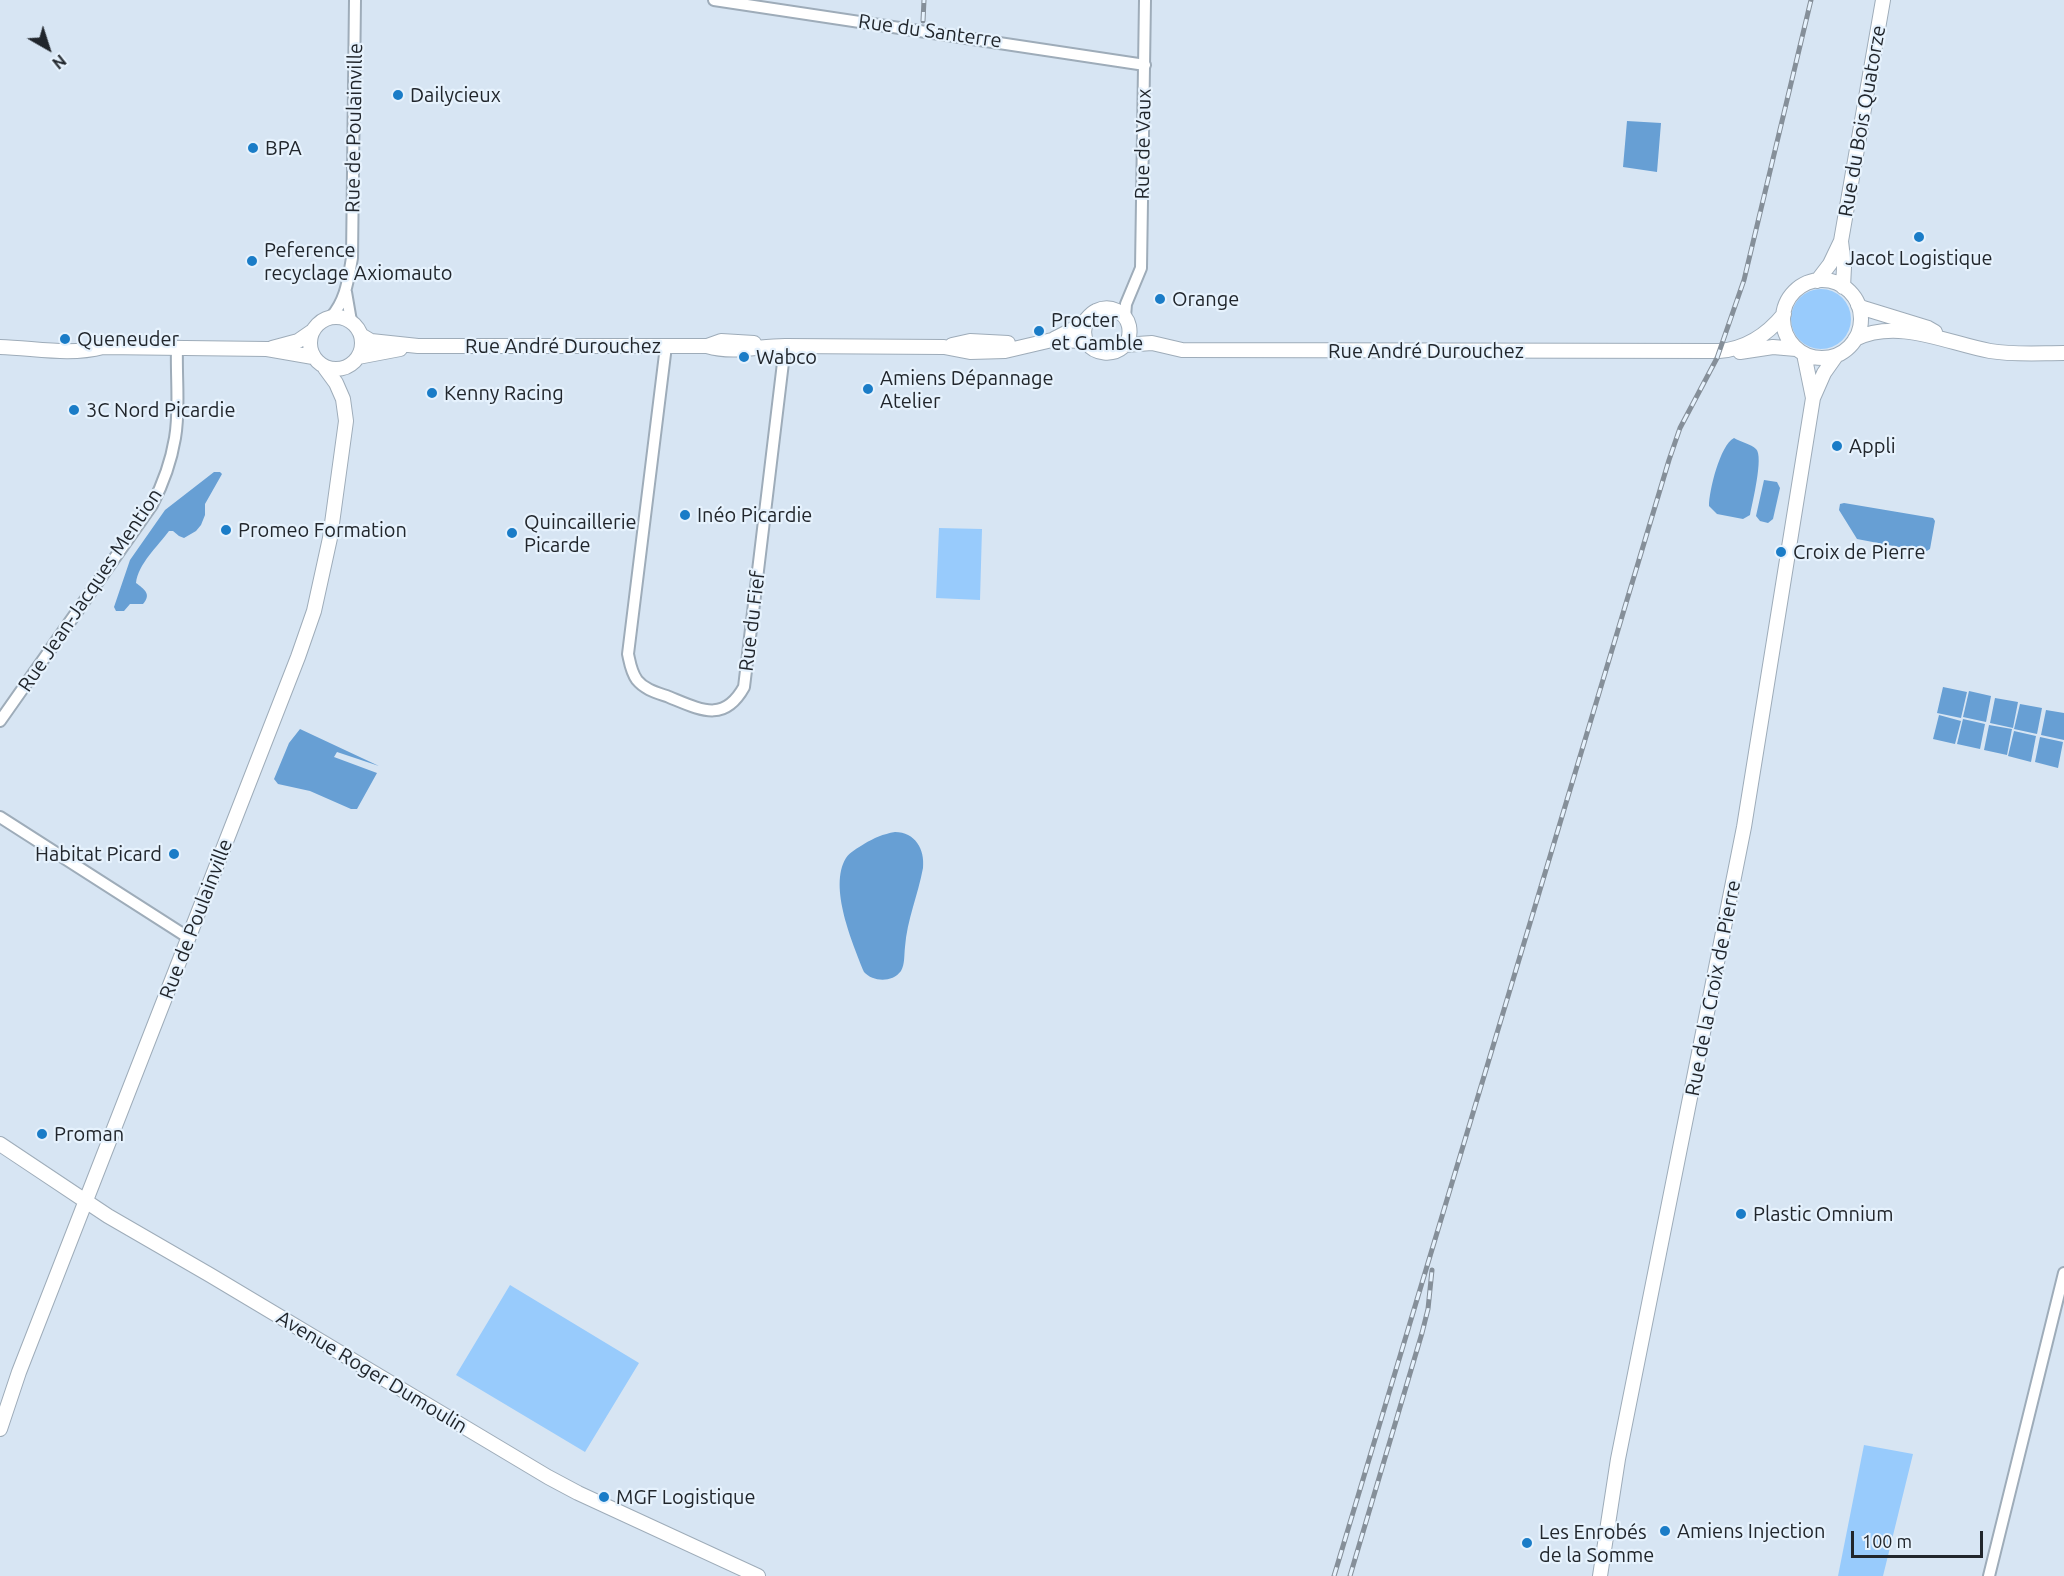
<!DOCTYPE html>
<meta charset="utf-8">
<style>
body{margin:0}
#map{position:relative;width:2064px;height:1576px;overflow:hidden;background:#d7e5f3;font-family:Ubuntu,sans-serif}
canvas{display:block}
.north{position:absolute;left:18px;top:18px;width:60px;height:60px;-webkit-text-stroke:4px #e6f2fd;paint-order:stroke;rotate:141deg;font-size:16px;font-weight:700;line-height:24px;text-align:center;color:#21262c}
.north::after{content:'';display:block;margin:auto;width:21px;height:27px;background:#21262c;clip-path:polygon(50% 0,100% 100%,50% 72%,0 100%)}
.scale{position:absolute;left:1851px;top:1531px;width:132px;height:27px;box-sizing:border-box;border:3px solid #21262c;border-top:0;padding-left:8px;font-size:18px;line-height:21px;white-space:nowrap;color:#21262c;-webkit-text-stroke:4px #e6f2fd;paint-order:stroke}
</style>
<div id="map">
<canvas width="2064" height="1576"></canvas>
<div class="north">N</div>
<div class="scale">100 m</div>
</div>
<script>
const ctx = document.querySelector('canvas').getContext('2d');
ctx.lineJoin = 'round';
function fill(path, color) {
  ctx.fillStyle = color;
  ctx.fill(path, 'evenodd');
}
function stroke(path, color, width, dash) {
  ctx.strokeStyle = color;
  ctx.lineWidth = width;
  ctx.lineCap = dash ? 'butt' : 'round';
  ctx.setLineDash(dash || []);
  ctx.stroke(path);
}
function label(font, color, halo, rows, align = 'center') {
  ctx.font = font + ' Ubuntu,sans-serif';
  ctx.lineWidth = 4.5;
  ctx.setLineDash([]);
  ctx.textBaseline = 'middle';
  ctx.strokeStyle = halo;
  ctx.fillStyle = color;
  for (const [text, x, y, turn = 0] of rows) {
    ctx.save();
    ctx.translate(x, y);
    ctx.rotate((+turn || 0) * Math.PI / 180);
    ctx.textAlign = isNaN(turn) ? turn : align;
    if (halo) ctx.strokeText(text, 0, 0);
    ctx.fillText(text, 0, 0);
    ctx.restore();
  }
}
fill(new Path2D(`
 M1791 319a30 30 0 1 1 60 0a30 30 0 1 1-60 0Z
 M939,528L982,529L980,600L936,598Z
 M510,1285L639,1363L585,1452L456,1375Z
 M1864,1445L1913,1454L1883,1576H1838Z`), '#98cbfc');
fill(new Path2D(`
 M1627,121L1661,123L1657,172L1623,167Z
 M1734,438C1741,442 1751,444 1756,449C1764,456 1752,504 1750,515L1743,519L1717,514L1709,506C1709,491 1720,445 1734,438Z
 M214,472H220L222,474L205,504V515L201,525L196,531L184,538L179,536L173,531H169C158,546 138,564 136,583C144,589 152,594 143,604H130L124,611H116L114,607L130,560L165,510Z
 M1764,480L1777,482L1780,488L1773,519L1768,523L1760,521L1756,516Z
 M1844,503L1933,518L1935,521L1930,549L1925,552L1857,539L1839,510L1840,504Z
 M1943,687L1967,692L1961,718L1937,713Z
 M1969,691L1991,696L1986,722L1963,717Z
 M1995,698L2018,702L2013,728L1990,723Z
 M2020,704L2042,708L2037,734L2014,729Z
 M2046,710L2064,713V740L2041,735Z
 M1939,715L1961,721L1955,744L1933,739Z
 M1963,719L1985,724L1980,749L1957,744Z
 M1989,725L2012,729L2007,755L1984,750Z
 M300,729L379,766L337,752L334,757L377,773L357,809H351L310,791L278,784L274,779L289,743Z
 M2014,731L2036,736L2031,762L2008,756Z
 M2040,737L2063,742L2058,768L2035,762Z
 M895,832C915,832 925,849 923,868C918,895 907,920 905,947C904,955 905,964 901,971C892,983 873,982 864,972C853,944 828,887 846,858C850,852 858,848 864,844C874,838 883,834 895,832Z`), '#679fd4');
const street = new Path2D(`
 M714,0L1145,65
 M346,292L351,321
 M331,317C346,300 348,280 352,258L355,0
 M1125,317L1126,304L1141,268L1145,0
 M666,346L628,654C630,663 631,672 637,680C645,690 658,693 669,697C701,710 724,723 744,687L785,346
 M0,721L152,505C163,484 171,462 175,438C180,410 176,377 177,348
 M0,817L189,938
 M1989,1576L2064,1273`);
const secondary = new Path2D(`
 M1783 319a39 39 0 1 1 78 0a39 39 0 1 1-78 0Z
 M1817,281L1830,264L1841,241
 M1843,287L1844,267L1841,241L1883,0
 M1858,305L1863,308L1928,328L1935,332
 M310 343a26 26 0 1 1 52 0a26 26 0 1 1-52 0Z
 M361,335L371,341L418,346H707C734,354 758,346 785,346L944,347L970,352L1005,351L1052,340L1086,341
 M1054,339C1064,334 1074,329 1083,323C1087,319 1091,313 1096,311C1110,304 1126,312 1129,326C1136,364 1070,361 1087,319
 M1855,339C1898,318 1947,343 1990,351C2014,355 2040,353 2064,353
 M952,345L970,341L1008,343
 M1124,345L1152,343L1182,350L1719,351C1746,349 1767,335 1784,314
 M707,346L721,341L754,343
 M0,347C35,348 69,356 103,347L267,349L313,357
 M272,348L298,341L311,332
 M1740,352L1773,347L1796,349
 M1804,354L1813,398
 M358,357L400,349
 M0,1144L108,1216L210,1275L548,1477L578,1493L758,1576
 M0,1429L19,1372L298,657L314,611L330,538L346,421L343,399L336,383L325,368
 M1600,1576L1618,1459L1744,827L1813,398L1824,373L1836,356`);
stroke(street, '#9eacb9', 14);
stroke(secondary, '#9eacb9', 16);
stroke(street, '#fff', 10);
stroke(secondary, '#fff', 14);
const rail = new Path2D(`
 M923,21L924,0
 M1334,1576L1669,460L1680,428L1717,358L1744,280L1811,0
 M1350,1576L1422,1333L1428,1309L1432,1270`);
stroke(rail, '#858f99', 5);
stroke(rail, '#e6f2fd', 3, [9]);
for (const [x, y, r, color] of [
 [398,95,6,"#1a7cc7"],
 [253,148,6,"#1a7cc7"],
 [1919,237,6,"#1a7cc7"],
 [252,261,6,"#1a7cc7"],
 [1160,299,6,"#1a7cc7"],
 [1039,331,6,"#1a7cc7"],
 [65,339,6,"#1a7cc7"],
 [744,357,6,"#1a7cc7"],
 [868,389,6,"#1a7cc7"],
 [432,393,6,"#1a7cc7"],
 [74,410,6,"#1a7cc7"],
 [1837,446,6,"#1a7cc7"],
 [685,515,6,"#1a7cc7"],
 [226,530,6,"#1a7cc7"],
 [512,533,6,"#1a7cc7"],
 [1781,552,6,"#1a7cc7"],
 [174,854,6,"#1a7cc7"],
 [42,1134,6,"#1a7cc7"],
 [1741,1214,6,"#1a7cc7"],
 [604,1497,6,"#1a7cc7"],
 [1665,1531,6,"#1a7cc7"],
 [1527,1543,6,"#1a7cc7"]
]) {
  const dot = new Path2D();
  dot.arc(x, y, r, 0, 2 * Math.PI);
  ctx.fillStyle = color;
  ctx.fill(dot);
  stroke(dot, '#e6f2fd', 2);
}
label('20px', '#21262c', '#e6f2fd', [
 ["Rue du Santerre",930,31,8],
 ["Rue du Bois Quatorze",1862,121,-80],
 ["Rue de Poulainville",354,128,-89],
 ["Rue de Vaux",1143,144,-89],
 ["Rue André Durouchez",563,346],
 ["Rue André Durouchez",1426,351],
 ["Rue Jean-Jacques Mention",90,590,-56],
 ["Rue du Fief",752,621,-83],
 ["Rue de Poulainville",196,919,-69],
 ["Rue de la Croix de Pierre",1713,988,-79],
 ["Avenue Roger Dumoulin",372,1372,31]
]);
label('20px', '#21262c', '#e6f2fd', [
 ["Dailycieux",410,95],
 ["BPA",265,148],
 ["Peference",264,250],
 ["recyclage Axiomauto",264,273],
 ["Jacot Logistique",1919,258,"center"],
 ["Orange",1172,299],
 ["Procter",1051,320],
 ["et Gamble",1051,343],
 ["Queneuder",77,339],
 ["Wabco",756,357],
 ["Amiens Dépannage",880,378],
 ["Atelier",880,401],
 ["Kenny Racing",444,393],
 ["3C Nord Picardie",86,410],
 ["Appli",1849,446],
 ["Inéo Picardie",697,515],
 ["Quincaillerie",524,522],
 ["Picarde",524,545],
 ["Promeo Formation",238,530],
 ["Croix de Pierre",1793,552],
 ["Habitat Picard",162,854,"right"],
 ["Proman",54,1134],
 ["Plastic Omnium",1753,1214],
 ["MGF Logistique",616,1497],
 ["Amiens Injection",1677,1531],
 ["Les Enrobés",1539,1532],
 ["de la Somme",1539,1555]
], 'left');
</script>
